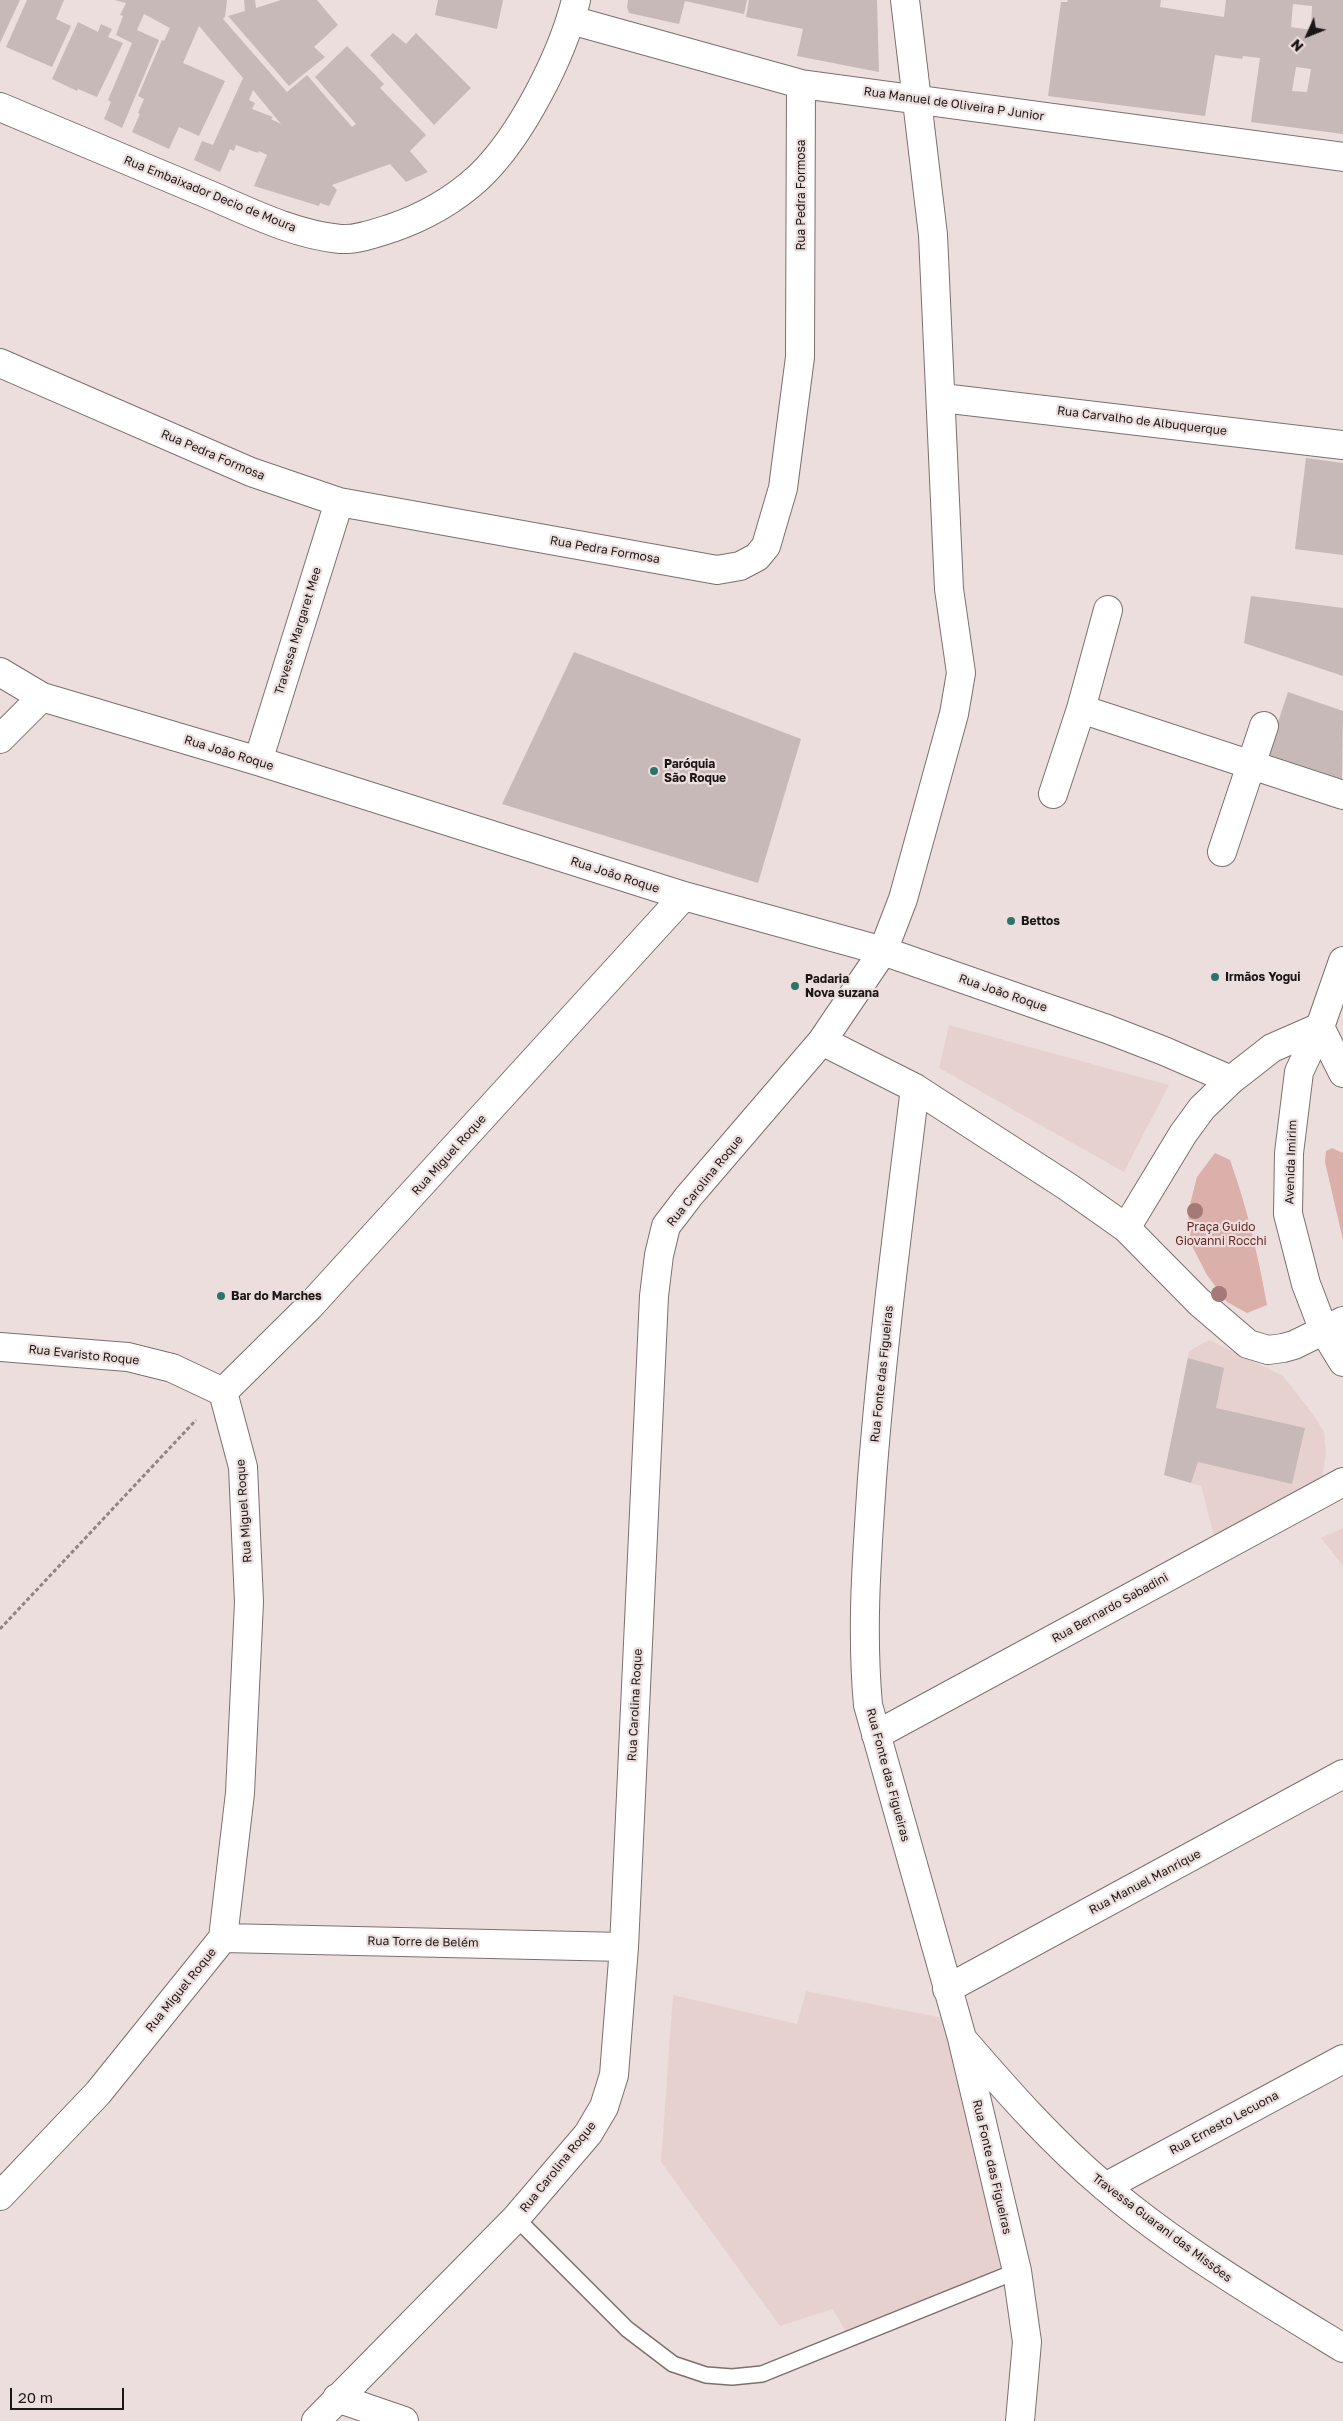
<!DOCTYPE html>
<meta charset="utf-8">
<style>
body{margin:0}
#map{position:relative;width:1343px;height:2421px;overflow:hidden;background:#ecdedd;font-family:"Golos Text",sans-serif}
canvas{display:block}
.north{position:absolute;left:1283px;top:10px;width:50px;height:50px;-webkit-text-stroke:4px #ecdedd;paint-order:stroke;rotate:226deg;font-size:14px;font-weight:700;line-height:20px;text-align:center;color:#1c1717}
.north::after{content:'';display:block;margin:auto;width:18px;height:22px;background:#1c1717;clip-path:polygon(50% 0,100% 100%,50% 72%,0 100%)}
.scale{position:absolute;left:10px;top:2388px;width:114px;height:22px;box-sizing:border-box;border:2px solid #1c1717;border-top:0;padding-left:6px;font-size:15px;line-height:18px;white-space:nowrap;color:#1c1717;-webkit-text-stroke:4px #ecdedd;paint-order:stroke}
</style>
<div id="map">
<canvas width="1343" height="2421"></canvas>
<div class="north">N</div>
<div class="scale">20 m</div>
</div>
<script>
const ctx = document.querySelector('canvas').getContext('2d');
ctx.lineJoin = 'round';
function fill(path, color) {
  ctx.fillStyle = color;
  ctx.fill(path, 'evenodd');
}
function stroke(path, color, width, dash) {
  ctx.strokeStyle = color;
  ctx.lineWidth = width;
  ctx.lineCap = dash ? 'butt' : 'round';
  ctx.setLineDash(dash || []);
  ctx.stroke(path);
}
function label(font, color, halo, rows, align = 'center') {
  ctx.font = font + ' "Golos Text",sans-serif';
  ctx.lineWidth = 4.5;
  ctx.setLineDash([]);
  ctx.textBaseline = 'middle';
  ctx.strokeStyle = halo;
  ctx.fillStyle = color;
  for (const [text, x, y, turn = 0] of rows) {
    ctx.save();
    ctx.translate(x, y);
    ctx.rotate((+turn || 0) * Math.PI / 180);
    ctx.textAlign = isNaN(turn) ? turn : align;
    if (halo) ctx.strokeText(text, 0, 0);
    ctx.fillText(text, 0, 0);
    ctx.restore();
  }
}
fill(new Path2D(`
 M949,1025L1169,1085L1124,1172L939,1068Z
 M1209,1340L1283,1376L1312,1413L1324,1432L1326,1454L1322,1478L1215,1539L1201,1486L1164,1475L1189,1351Z
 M1343,1528V1566L1321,1538Z
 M806,1991L948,2019L1016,2280L854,2347L833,2309L780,2326L661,2162L673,1995L797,2024Z`), '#e7d1cf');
fill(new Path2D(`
 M1332,1148L1343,1153V1240L1325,1162L1326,1151Z
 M1215,1153L1230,1160C1247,1207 1258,1255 1267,1305L1247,1313L1227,1302L1207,1275L1191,1244L1188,1212L1197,1177Z`), '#dbafaa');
fill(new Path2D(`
 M0,0H20L0,43Z
 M27,0H64L56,19L71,26L52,67L6,47Z
 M114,0H227L225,17L223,19L287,92L307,75L352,127L356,124L315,77L347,46L384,84L380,88L426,135L410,151L428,172L406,182L390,164L332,185L337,190L329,206L320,203L319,206L254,186L267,155L259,151L258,153L236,145L234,151L230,149L220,172L194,160L202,141L213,145L243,78L199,26L183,63L225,81L199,136L179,127L169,149L132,132L140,114L138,113L144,99L138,96L162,40L164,41L170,28L144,14L137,30L159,40L122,128L104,119L111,102L108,100L132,43L116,35L123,16L120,15L126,3ZM253,90L281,124L271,119L273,117L252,109L255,103L249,100Z
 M244,0H255L256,8L281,0H317L338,25L314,47L325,57L289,86L228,16L245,11Z
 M438,0H503L497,29L435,15Z
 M628,0H747L744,14L685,1L679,24L629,13L627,7Z
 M749,0H877L879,72L797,56L803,29L746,17Z
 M1068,0H1161L1160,7L1224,17L1226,0H1343V134L1251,122L1260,58L1243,56L1242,59L1215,55L1205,116L1048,96L1061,2H1067ZM1293,4L1312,6L1311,30L1291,27ZM1296,67L1311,69L1307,92L1292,91Z
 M78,22L98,32L101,24L112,29L108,37L123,43L97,97L78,89L77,91L52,79Z
 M393,33L406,44L416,33L471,88L434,125L370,55Z
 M1306,458L1343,463V555L1295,549Z
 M1251,596L1343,608V676L1244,643Z
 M574,652L801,739L758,883L502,804Z
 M1288,692L1343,711L1342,781L1267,755Z
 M1188,1358L1224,1368L1216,1408L1305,1428L1292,1484L1198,1462L1191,1483L1164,1475Z`), '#c6b9b8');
const lane = new Path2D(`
 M516,2218L627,2329L673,2364L706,2375L732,2377L762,2374L1017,2271`);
const street = new Path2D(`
 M571,20L801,84L1343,157
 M0,363L251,472L339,502L717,570L740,566L757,557L766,546L783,488L800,357L801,84
 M942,398L1343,445
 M0,672L42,697L258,761L684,896L883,951L1107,1029L1164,1051L1231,1080
 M1081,709L1343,795
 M0,739L42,697
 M258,761L339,502
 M1053,794L1081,709L1108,610
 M1222,852L1264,726
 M822,1041L915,1088L1068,1187L1126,1228L1199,1302L1248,1344L1268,1350L1283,1348L1294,1345L1343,1321
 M915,1088C899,1218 882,1348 872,1479C867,1556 861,1628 868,1705L962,2038L1017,2271L1027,2342L1020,2421
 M1126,1228L1183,1134L1202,1108L1231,1080L1272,1048L1320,1027L1343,1073
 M0,1347L128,1357L172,1368L223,1392
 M223,1392L310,1306L684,896
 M876,1735L1343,1482
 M223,1938L624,1947
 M947,1989L1343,1774
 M964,2041C1008,2092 1052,2142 1104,2186C1177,2248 1261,2298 1343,2348
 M1105,2187L1343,2059
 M0,2196L98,2093L223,1938L240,1793L249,1602L243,1467L223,1392
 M337,2398L404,2421
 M316,2421L516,2218L588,2134L604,2107L614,2075L624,1947L654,1296L659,1255L666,1226L689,1196L822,1041L883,951L903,899L954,714L961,673L949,589L933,235L905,0`);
const secondary = new Path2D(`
 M0,107C66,135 132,162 198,190C244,209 290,234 340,239C357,240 376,233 392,228C424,217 454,200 479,177C521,137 562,56 576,0`);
const primary = new Path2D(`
 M1343,961L1320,1027L1299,1072L1289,1153L1288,1214L1306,1284L1324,1331L1343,1362`);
stroke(lane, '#7c706e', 18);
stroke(street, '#7c706e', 30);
stroke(secondary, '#7c706e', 30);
stroke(primary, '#7c706e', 30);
stroke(new Path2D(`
 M0,1629L196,1420`), '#8f8584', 3, [4, 2.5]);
stroke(lane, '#fff', 15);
stroke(street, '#fff', 28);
stroke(secondary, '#fff', 28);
stroke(primary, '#fff', 28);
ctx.fillStyle = '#a37a78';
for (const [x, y] of [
 [1195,1211],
 [1219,1294]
]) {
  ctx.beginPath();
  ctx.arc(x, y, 8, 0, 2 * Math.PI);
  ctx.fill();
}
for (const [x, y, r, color] of [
 [654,771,5,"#2c7369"],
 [1011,921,5,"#2c7369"],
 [1215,977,5,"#2c7369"],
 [795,986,5,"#2c7369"],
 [221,1296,5,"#2c7369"]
]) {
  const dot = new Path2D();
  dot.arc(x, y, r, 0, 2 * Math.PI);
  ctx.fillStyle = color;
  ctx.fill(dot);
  stroke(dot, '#ecdedd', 2);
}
label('12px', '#1c1717', '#ecdedd', [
 ["Rua Manuel de Oliveira P Junior",954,104,8],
 ["Rua Embaixador Decio de Moura",210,194,22],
 ["Rua Pedra Formosa",801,195,-90],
 ["Rua Carvalho de Albuquerque",1142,421,7],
 ["Rua Pedra Formosa",213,455,23],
 ["Rua Pedra Formosa",605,550,10],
 ["Travessa Margaret Mee",298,631,-73],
 ["Rua João Roque",229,753,17],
 ["Rua João Roque",615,875,18],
 ["Rua João Roque",1003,993,19],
 ["Rua Miguel Roque",449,1155,-48],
 ["Avenida Imirim",1291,1162,-88],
 ["Rua Carolina Roque",705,1181,-51],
 ["Rua Evaristo Roque",84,1355,6],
 ["Rua Fonte das Figueiras",882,1374,-84],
 ["Rua Miguel Roque",244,1511,-94],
 ["Rua Bernardo Sabadini",1110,1608,-29],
 ["Rua Carolina Roque",635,1705,-87],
 ["Rua Fonte das Figueiras",888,1775,75],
 ["Rua Manuel Manrique",1145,1882,-28],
 ["Rua Torre de Belém",423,1942,1],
 ["Rua Miguel Roque",181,1990,-51],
 ["Rua Ernesto Lecuona",1224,2123,-28],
 ["Rua Carolina Roque",558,2167,-51],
 ["Rua Fonte das Figueiras",992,2167,77],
 ["Travessa Guarani das Missões",1162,2228,37]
]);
label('bold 12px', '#1c1717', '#ecdedd', [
 ["Paróquia",664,764],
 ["São Roque",664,778],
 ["Bettos",1021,921],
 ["Irmãos Yogui",1225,977],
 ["Padaria",805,979],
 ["Nova suzana",805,993],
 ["Bar do Marches",231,1296]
], 'left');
label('12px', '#682825', '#ecdedd', [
 ["Praça Guido",1221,1227],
 ["Giovanni Rocchi",1221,1241]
]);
</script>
